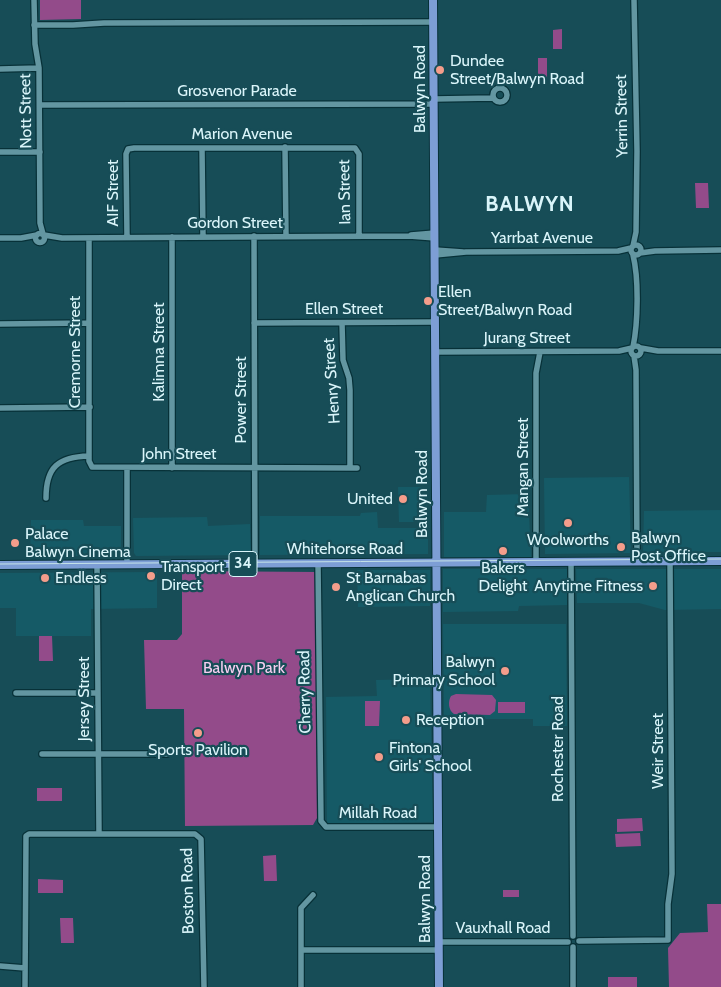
<!DOCTYPE html>
<style>
body{margin:0}
canvas{display:block;background:#174d57}
</style>
<canvas width="721" height="987"></canvas>
<script>
const ctx = document.querySelector('canvas').getContext('2d');
ctx.lineJoin = 'round';
function fill(path, color) {
  ctx.fillStyle = color;
  ctx.fill(path, 'evenodd');
}
function stroke(path, color, width, dash) {
  ctx.strokeStyle = color;
  ctx.lineWidth = width;
  ctx.lineCap = dash ? 'butt' : 'round';
  ctx.setLineDash(dash || []);
  ctx.stroke(path);
}
function label(font, color, halo, rows, align = 'center') {
  ctx.font = font + ' Cabin,sans-serif';
  ctx.lineWidth = 4.5;
  ctx.setLineDash([]);
  ctx.textBaseline = 'middle';
  ctx.strokeStyle = halo;
  ctx.fillStyle = color;
  for (const [text, x, y, turn = 0] of rows) {
    ctx.save();
    ctx.translate(x, y);
    ctx.rotate((+turn || 0) * Math.PI / 180);
    ctx.textAlign = isNaN(turn) ? turn : align;
    if (halo) ctx.strokeText(text, 0, 0);
    ctx.fillText(text, 0, 0);
    ctx.restore();
  }
}
fill(new Path2D(`
 M629,477L631,553L545,554L544,478Z
 M398,487H427L428,522H399Z
 M528,494L531,557H444V512H486L487,495Z
 M721,510V552H643L644,511Z
 M377,512L378,528H428V554L260,555V516H360L361,513Z
 M207,517L208,526L250,524L251,555L136,556L134,553L133,518Z
 M31,520H83L84,526H121V552L117,556H110L109,554H97V556H30Z
 M443,569H567V605L519,606L518,611L443,612Z
 M576,569H721V609L665,610L639,603H577Z
 M357,570H430V606L358,607Z
 M157,572V608L91,609V636H16V608H0V573Z
 M443,624H566L567,726H533V719H444Z
 M430,679L433,822L327,824L326,697L377,696L376,680Z`), '#155a66');
fill(new Path2D(`
 M40,0H81V19L40,20Z
 M562,29V49H553V30Z
 M538,58H547V78H538Z
 M695,183H708L709,208H696Z
 M182,571L316,572L317,818L313,825L185,826L184,709H146L144,640H177L182,634Z
 M39,636H52L53,661H39Z
 M456,694L492,695L496,700L495,711L490,715L454,714C448,710 448,701 451,696Z
 M365,701H380L379,726H365Z
 M498,702H525V713H498Z
 M37,788H62V801H37Z
 M642,818L643,831L617,832V819Z
 M640,833L641,846L616,847L615,834Z
 M276,855L277,881H264L263,856Z
 M38,879L63,880V893H38Z
 M503,890H519V897H503Z
 M707,904H721V987H669L668,948L680,933L708,932Z
 M60,918H73L74,943H61Z
 M608,977H637V987H608Z`), '#934b8a');
const minor = new Path2D(`
 M34,0L35,44L39,68L40,223L43,234
 M34,25H73L104,23L433,22
 M0,69L39,68
 M493 95a7 7 0 1 1 14 0a7 7 0 1 1-14 0Z
 M434,99L493,98
 M40,105L434,104
 M285,147L286,236
 M202,148L203,237
 M0,152H40
 M35.5 238a4.5 4.5 0 1 1 9 0a4.5 4.5 0 1 1-9 0Z
 M44,235L62,238L409,236L435,238
 M411,235L435,233
 M254,236L255,563
 M127,237L126,154L128,149L134,148H355L359,154V236
 M172,237V468
 M0,238H21L37,235
 M89,238V461L92,467L357,468
 M631 250a5 5 0 1 1 10 0a5 5 0 1 1-10 0Z
 M633,246L636,232L637,151L634,0
 M435,250L463,252
 M640,253L655,251L721,250
 M435,255L466,252L618,251L631,248
 M633,255C639,279 638,323 633,347
 M254,323L435,322
 M342,323L343,360L349,378L350,390V468
 M0,324L89,323
 M631 351a5 5 0 1 1 10 0a5 5 0 1 1-10 0Z
 M641,348L658,351H721
 M435,352L619,351L632,348
 M634,356L636,370L637,561
 M0,408L90,407
 M127,468V564
 M46,498C46,467 58,457 89,456
 M571,561L573,936
 M536,562V373L540,352
 M318,563L321,821L326,827H438
 M97,565L99,834
 M16,693H98
 M42,754H167
 M579,941L668,940V904L672,874L670,561
 M439,942H568
 M573,947V987
 M301,950H439
 M0,966L25,968
 M25,987L26,836L29,834H195L201,839L204,987
 M301,987V908L313,895`);
const major = new Path2D(`
 M433,0L439,987
 M0,565L721,561`);
stroke(minor, '#073138', 8);
stroke(major, '#073138', 10);
stroke(minor, '#6396a1', 5.5);
stroke(major, '#7d9ed5', 8);
stroke(new Path2D(`
 M0,564L721,559`), '#c5e3e8', 1);
for (const [x, y, r, color] of [
 [440,70,5,"#f49d8b"],
 [428,301,5,"#f49d8b"],
 [403,499,5,"#f49d8b"],
 [568,523,5,"#f49d8b"],
 [15,543,5,"#f49d8b"],
 [621,547,5,"#f49d8b"],
 [503,551,5,"#f49d8b"],
 [151,576,5,"#f49d8b"],
 [45,578,5,"#f49d8b"],
 [653,586,5,"#f49d8b"],
 [336,587,5,"#f49d8b"],
 [505,671,5,"#f49d8b"],
 [406,720,5,"#f49d8b"],
 [198,733,5,"#f49d8b"],
 [379,757,5,"#f49d8b"]
]) {
  const dot = new Path2D();
  dot.arc(x, y, r, 0, 2 * Math.PI);
  ctx.fillStyle = color;
  ctx.fill(dot);
  stroke(dot, '#174d57', 2);
}
for (const [x, y, w] of [
 [243,564,28]
]) {
  const box = new Path2D();
  box.roundRect(x - w / 2, y - 12.5, w, 25, 4);
  ctx.fillStyle = '#174d57';
  ctx.fill(box);
  stroke(box, '#daf5fa', 1);
}
label('bold 15px', '#daf5fa', null, [
 ["34",243,564]
]);
label('16px', '#daf5fa', '#174d57', [
 ["Dundee",450,61],
 ["Street/Balwyn Road",450,79],
 ["Ellen",438,292],
 ["Street/Balwyn Road",438,310],
 ["United",393,499,"right"],
 ["Palace",25,534],
 ["Balwyn Cinema",25,552],
 ["Balwyn",631,538],
 ["Post Office",631,556],
 ["Woolworths",568,540,"center"],
 ["Transport",161,567],
 ["Direct",161,585],
 ["Bakers",503,568,"center"],
 ["Delight",503,586,"center"],
 ["Endless",55,578],
 ["St Barnabas",346,578],
 ["Anglican Church",346,596],
 ["Anytime Fitness",643,586,"right"],
 ["Balwyn",495,662,"right"],
 ["Primary School",495,680,"right"],
 ["Reception",416,720],
 ["Fintona",389,748],
 ["Girls' School",389,766],
 ["Sports Pavilion",198,750,"center"]
], 'left');
label('16px', '#daf5fa', '#174d57', [
 ["Balwyn Road",420,89,-90],
 ["Grosvenor Parade",237,91],
 ["Nott Street",26,111,-91],
 ["Yerrin Street",622,116,-91],
 ["Marion Avenue",242,134],
 ["Ian Street",345,192,-91],
 ["AIF Street",113,193,-90],
 ["Gordon Street",235,223],
 ["Yarrbat Avenue",542,238],
 ["Ellen Street",344,309],
 ["Jurang Street",527,338],
 ["Cremorne Street",75,352,-90],
 ["Kalimna Street",159,352,-90],
 ["Henry Street",332,381,-94],
 ["Power Street",241,400,-90],
 ["John Street",179,454],
 ["Mangan Street",523,467,-90],
 ["Balwyn Road",422,494,-90],
 ["Whitehorse Road",345,549],
 ["Cherry Road",305,692,-91],
 ["Jersey Street",84,699,-90],
 ["Rochester Road",558,749,-90],
 ["Weir Street",658,751,-90],
 ["Millah Road",378,813],
 ["Boston Road",188,891,-91],
 ["Balwyn Road",425,899,-90],
 ["Vauxhall Road",503,928]
]);
label('16px', '#f8cff1', '#174d57', [
 ["Balwyn Park",244,668]
]);
ctx.letterSpacing = '1px';
label('bold 21px', '#daf5fa', '#174d57', [
 ["BALWYN",530,205]
]);
ctx.letterSpacing = '0px';
</script>
